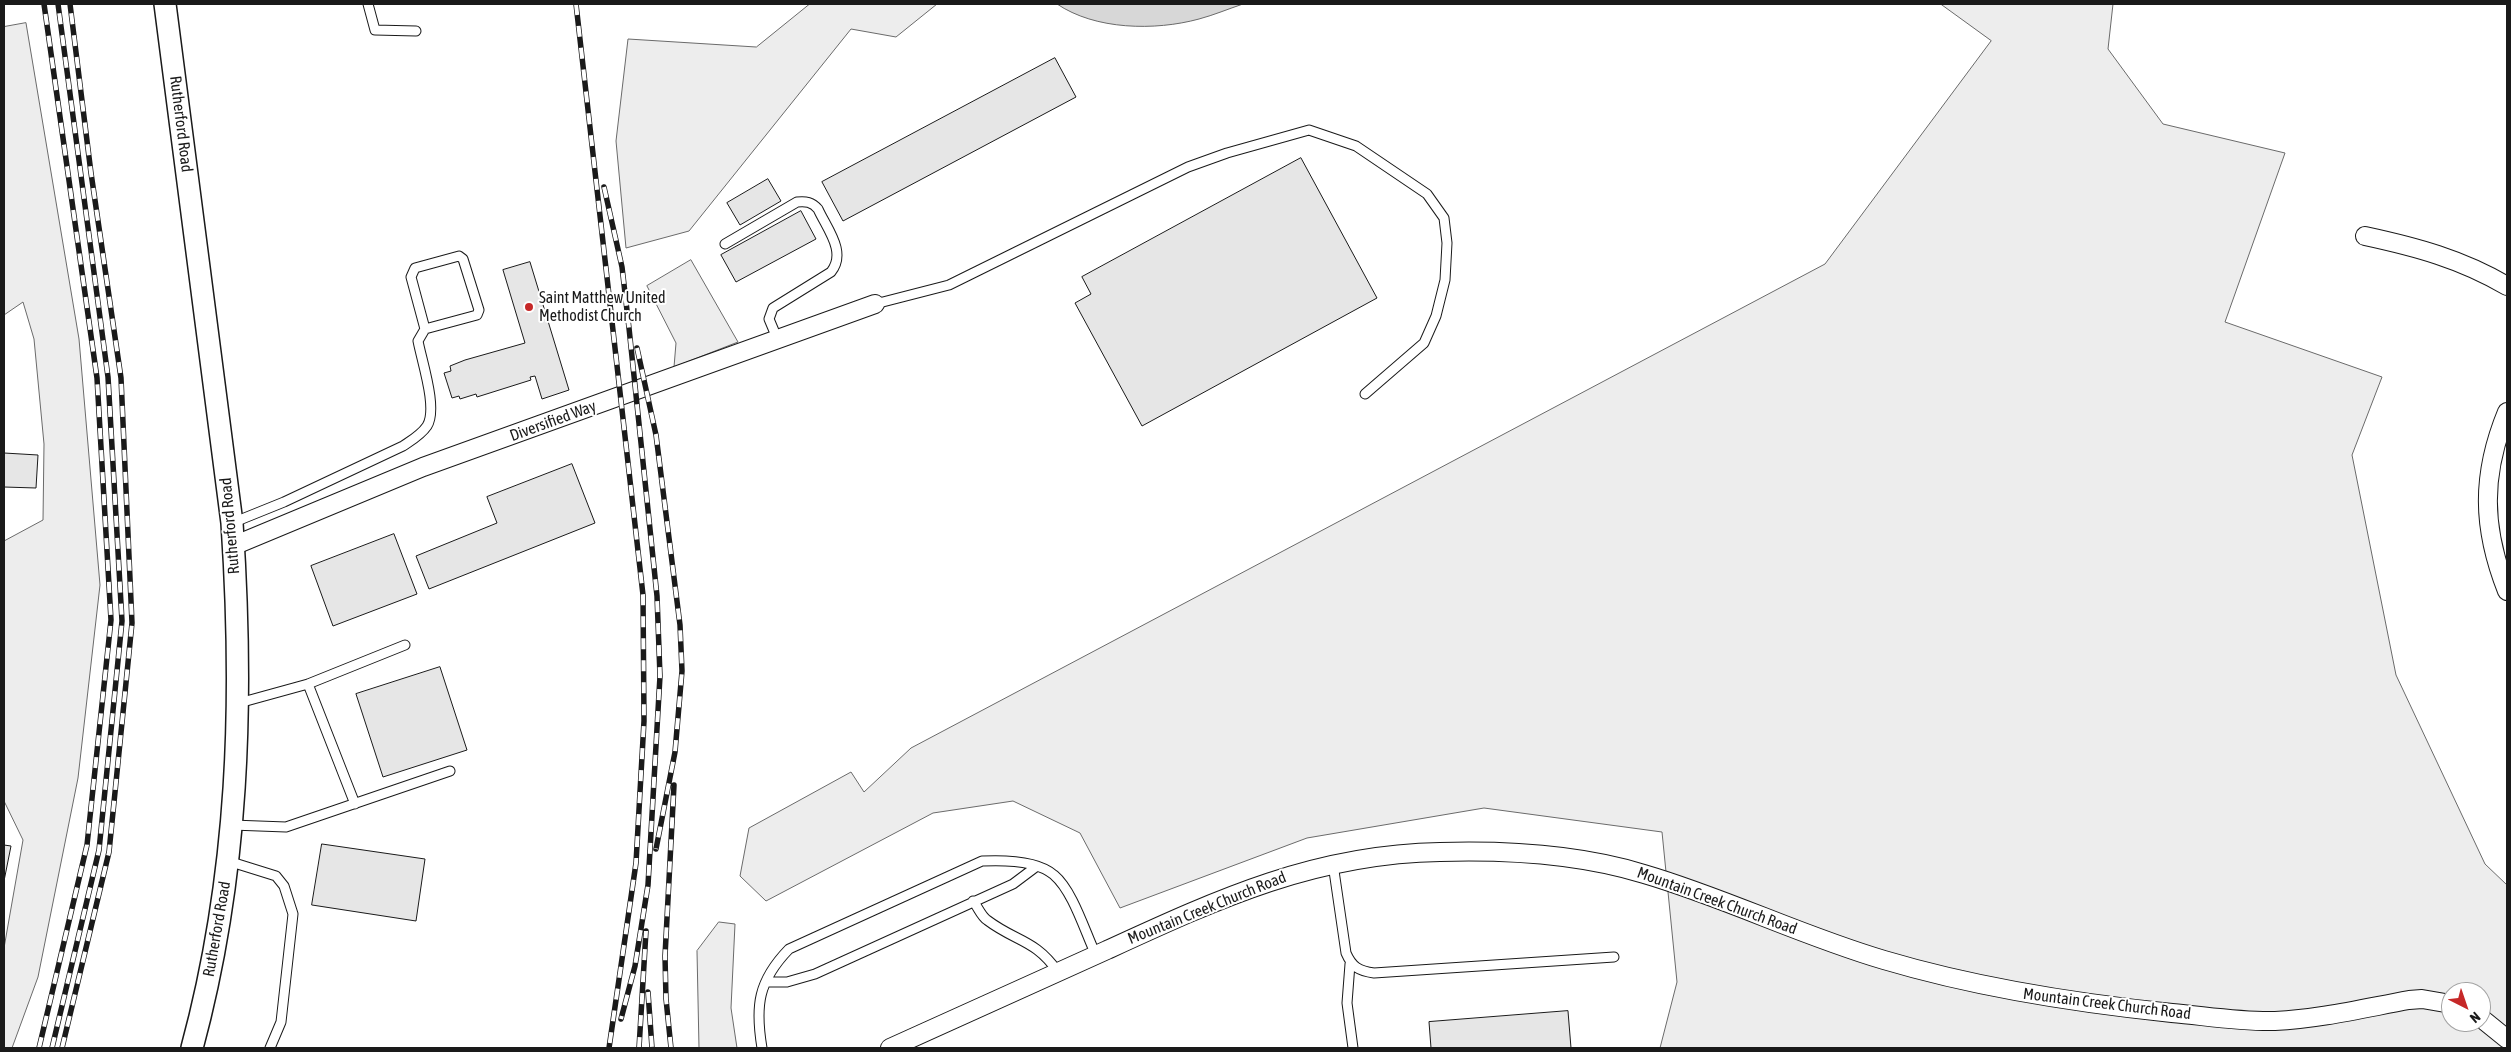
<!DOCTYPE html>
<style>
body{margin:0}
#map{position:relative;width:2511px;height:1052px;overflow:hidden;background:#fff;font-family:"Asap Condensed",sans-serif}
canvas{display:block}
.frame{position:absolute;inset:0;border:5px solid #1a1a1a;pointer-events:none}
.north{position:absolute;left:2441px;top:982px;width:50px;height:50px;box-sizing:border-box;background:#fff;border:1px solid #a3a3a3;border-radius:50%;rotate:139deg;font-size:14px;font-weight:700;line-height:20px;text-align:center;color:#1a1a1a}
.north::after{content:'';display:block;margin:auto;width:18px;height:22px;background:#c62828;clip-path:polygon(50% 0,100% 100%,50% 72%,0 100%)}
</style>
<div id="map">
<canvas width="2511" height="1052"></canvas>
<div class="frame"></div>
<div class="north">N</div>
</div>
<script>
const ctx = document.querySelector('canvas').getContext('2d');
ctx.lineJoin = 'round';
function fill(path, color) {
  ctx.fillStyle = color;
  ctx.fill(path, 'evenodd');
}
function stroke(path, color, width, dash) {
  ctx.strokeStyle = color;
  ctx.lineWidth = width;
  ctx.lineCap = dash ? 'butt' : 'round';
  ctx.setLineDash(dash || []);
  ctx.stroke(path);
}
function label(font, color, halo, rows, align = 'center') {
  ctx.font = font + ' "Asap Condensed",sans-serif';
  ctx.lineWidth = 4;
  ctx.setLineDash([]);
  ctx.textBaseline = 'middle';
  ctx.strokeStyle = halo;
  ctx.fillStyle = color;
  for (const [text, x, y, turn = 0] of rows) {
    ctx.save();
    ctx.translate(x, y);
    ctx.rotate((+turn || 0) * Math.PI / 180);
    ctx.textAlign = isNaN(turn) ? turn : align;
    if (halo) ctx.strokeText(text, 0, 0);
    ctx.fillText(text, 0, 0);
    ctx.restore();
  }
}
const built = new Path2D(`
 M810,4H937L896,37L851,29L689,231L626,248L616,141L628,39L756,47Z
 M1941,4H2113L2108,49L2163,124L2285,153L2225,322L2382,377L2352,455L2396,675L2485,864L2507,885V1048H1660L1677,982L1662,832L1484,808L1307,838L1120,908L1080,833L1013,801L933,813L766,901L740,876L749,828L851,772L864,792L911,748L1825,264L1991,41ZM2451,992H2481V1022H2451Z
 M26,23L79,339L100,585L78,778L38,977L12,1048H4V948L23,840L4,801V541L43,520L44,444L34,339L23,302L4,315V27Z
 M691,260L738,342L674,367L676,343L647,286Z
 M719,922L735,924L731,1008L737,1048H699L697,951Z`);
fill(built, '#ededed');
stroke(built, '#6a6a6a', 1);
const water = new Path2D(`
 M1057,4H1243C1228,9 1214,15 1199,19C1155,31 1095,30 1057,4Z`);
fill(water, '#d7d7d7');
stroke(water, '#6a6a6a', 1);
const building = new Path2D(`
 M1055,58L1076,97L843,221L822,182Z
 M1301,158L1377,298L1142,426L1075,303L1091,294L1082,277Z
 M768,179L781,201L740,225L727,203Z
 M801,211L816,239L736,282L721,255Z
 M530,262L569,390L542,399L535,376L530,377L531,380L477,397L476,394L460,399L459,396L452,398L444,373L451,371L450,366L465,360L525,343L503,270Z
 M4,453L38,455L36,488L4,487V502Z
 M572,464L595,523L429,589L416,556L497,523L487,497Z
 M394,534L417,594L333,626L311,566Z
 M440,667L467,750L383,777L356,694Z
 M322,844L425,859L416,921L312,905Z
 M4,845L11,846L4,881Z
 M1568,1011L1571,1048H1431L1429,1022Z`);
fill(building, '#e6e6e6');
stroke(building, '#1a1a1a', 1);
const service = new Path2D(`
 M368,4L375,30L416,31
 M725,244L797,202C806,201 812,202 818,209C827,229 847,252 831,272L773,308L769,319L777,338
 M875,304L949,285L1188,167L1227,153L1309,130L1356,146L1427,194L1444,218L1447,243L1445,280L1436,316L1424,343L1365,394
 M232,523L284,502L403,446C412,440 421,435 427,426C438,409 422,362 418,341L425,329L411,277L415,268L459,256L463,259L479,310L477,315L425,329
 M308,684L355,804
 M239,703L308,684L405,645
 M232,825L286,827L450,771
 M228,861L276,876L284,886L293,914L281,1022L270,1048
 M1333,864L1346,953C1352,967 1359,971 1374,973L1614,957
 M973,901C978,907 981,916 987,920C1016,942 1035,939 1058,972
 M1350,964L1347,1003L1353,1048
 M767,982H787L815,974L1013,884L1037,866
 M762,1048C755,1006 758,981 789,949L982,861C1003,860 1037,860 1054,875C1073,891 1085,932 1096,955`);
const minor = new Path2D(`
 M2365,236C2416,247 2461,259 2507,286
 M2507,412C2481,475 2482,528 2507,591
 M233,546L423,467L875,304
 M2481,1018L2507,1039
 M890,1048C962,1016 1034,983 1107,950C1218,899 1315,854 1440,852C1508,850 1579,854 1644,874C1726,898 1802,936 1884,960C1978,988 2075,1003 2172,1013C2206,1016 2241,1022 2275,1021C2320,1019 2365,1008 2409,1000L2422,999L2451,1004`);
const tertiary = new Path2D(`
 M165,4L232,523C244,702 239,874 192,1048`);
stroke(service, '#1a1a1a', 11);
stroke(minor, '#1a1a1a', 20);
stroke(tertiary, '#1a1a1a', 24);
stroke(service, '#fff', 9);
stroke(minor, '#fff', 18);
stroke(tertiary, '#fff', 21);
const rail = new Path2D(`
 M576,4L643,595L644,721L636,863L609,1048
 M604,187L622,267L629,328L657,596L660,676L648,885L635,966L621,1019
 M637,348L656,435L680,625L682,671L675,752L656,849
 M648,992L652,1048
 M39,1048L87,845L111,620L97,378L44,4
 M52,1048L99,850L122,621L108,377L58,4
 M62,1048L109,852L132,623L121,378L91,173L70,4
 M639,1048L646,931
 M671,1048L666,999L665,956L674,785`);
stroke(rail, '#1a1a1a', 5.5);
stroke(rail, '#fff', 4, [11]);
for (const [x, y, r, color] of [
 [529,307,5,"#c62828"]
]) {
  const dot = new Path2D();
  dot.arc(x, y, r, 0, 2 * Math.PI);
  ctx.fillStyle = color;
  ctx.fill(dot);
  stroke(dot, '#fff', 2);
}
label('16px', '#1a1a1a', '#fff', [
 ["Rutherford Road",181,124,83],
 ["Diversified Way",553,421,-20],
 ["Rutherford Road",230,526,-95],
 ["Mountain Creek Church Road",1717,901,20],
 ["Mountain Creek Church Road",1207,908,-22],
 ["Rutherford Road",217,929,-80],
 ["Mountain Creek Church Road",2107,1004,7]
]);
label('16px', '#1a1a1a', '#fff', [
 ["Saint Matthew United",539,298],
 ["Methodist Church",539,316]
], 'left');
</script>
